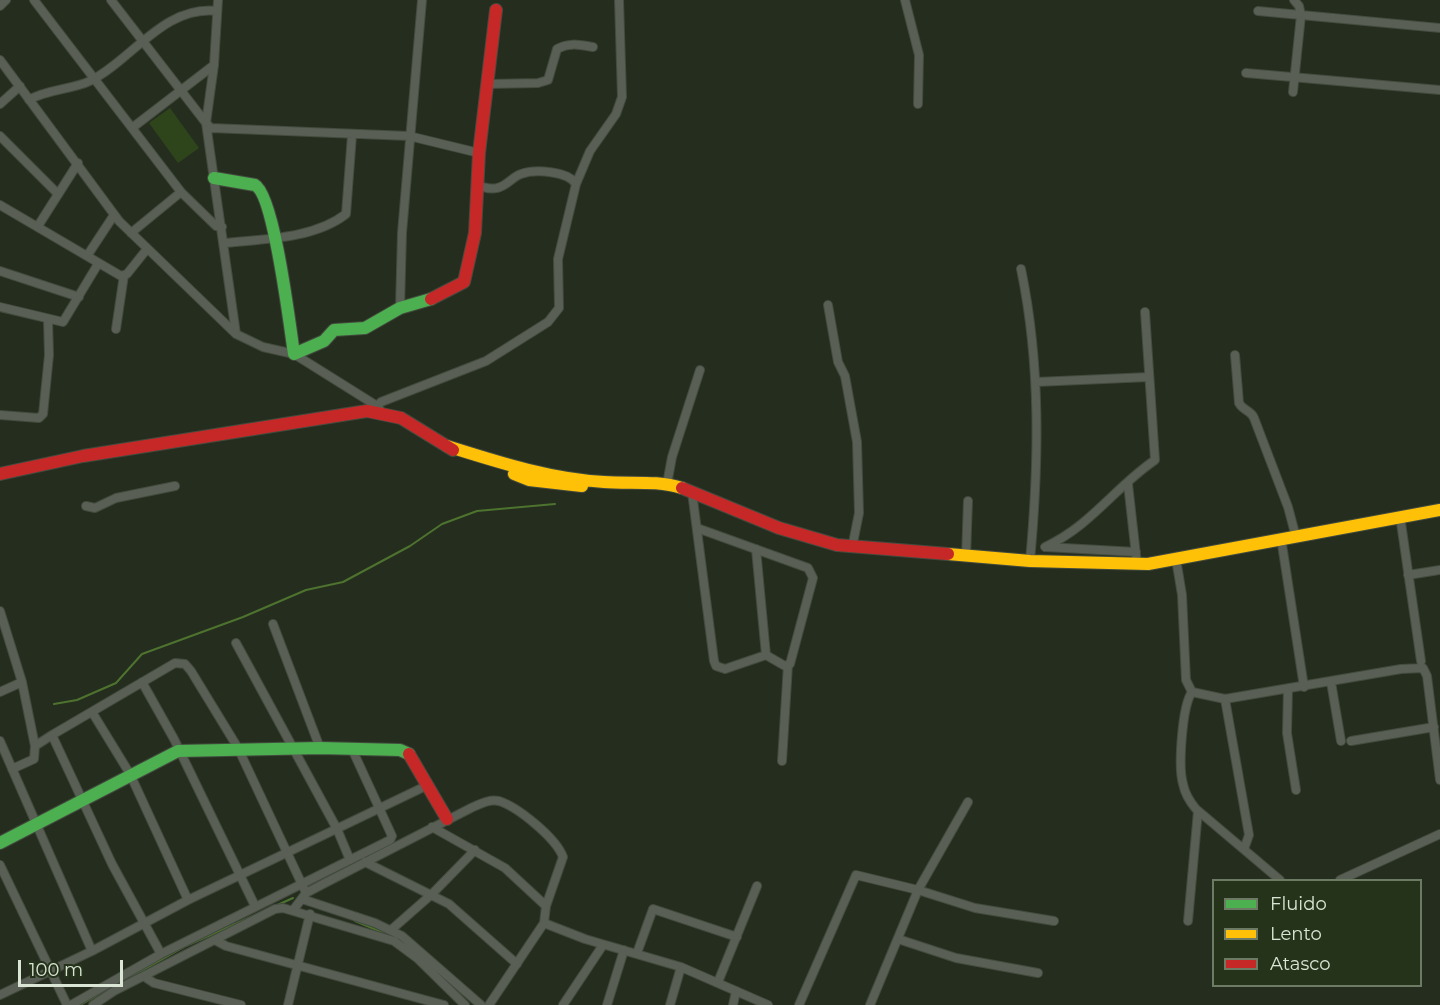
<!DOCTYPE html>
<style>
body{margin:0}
#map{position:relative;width:1440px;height:1005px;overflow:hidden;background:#252d1f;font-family:Montserrat,sans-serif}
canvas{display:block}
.legend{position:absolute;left:1212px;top:879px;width:210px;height:108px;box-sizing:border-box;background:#243319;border:2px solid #6d7a64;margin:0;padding:8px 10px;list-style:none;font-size:18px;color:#dbe5d5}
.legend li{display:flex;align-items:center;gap:12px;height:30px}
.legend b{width:30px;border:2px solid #6d7a64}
.scale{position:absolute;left:18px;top:960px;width:105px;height:27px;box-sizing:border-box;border:3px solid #dbe5d5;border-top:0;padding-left:8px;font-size:18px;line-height:21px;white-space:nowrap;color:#dbe5d5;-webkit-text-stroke:4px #243319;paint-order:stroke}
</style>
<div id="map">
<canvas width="1440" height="1005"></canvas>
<ul class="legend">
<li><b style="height:8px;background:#4caf50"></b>Fluido</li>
<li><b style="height:8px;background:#ffc107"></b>Lento</li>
<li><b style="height:8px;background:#c62828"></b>Atasco</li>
</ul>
<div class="scale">100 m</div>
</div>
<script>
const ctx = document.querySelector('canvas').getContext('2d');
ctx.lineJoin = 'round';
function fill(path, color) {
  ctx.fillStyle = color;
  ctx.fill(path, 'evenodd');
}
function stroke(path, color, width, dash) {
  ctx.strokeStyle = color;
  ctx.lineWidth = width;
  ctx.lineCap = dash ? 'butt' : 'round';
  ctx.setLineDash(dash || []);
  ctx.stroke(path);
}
fill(new Path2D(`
 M170,108L199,148L178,163L149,123Z`), '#2e451c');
stroke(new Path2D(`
 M54,704L77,700L116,683L142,654L243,617L306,590L343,582L410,546L442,524L477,511L555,504
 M355,921L391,936
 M80,1005L186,946L293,898`), '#4d732e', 2);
const street = new Path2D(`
 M34,0L181,192L216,226L222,227
 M111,0L206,123L236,334L263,347L294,354L377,406
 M218,0L214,65L206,123L211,128L409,136L479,153
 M905,0L919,55L918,104
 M0,6L6,0
 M1258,11L1440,28
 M0,60L119,221L236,334
 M1246,73L1440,90
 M488,84L538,83L548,80L557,49C569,42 580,45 593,47
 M1293,92L1301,15L1299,6L1294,0
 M29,100C47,89 71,90 90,81C132,60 164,5 217,11
 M0,104L20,86
 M132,128L214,65
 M0,136L57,193
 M478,186C484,187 490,190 497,188C507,186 512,177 521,174C535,169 568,171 576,184
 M0,205L121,276L127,274L147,249
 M38,226L78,163
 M131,233L181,192
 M225,243C263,239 314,239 346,214L352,135
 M87,256L114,215
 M1021,269C1041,365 1039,463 1030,561
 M0,271L79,297
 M828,305L838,362L845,376L857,442L859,513L852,548
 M0,307L63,322L98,264
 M400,308L402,233L422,0
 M116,329L124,275
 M1235,355L1239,403C1243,411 1251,410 1254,418L1288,507L1296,537
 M1036,382L1149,377
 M381,411L377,406L381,402L486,361L548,322L559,308L558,259L576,184L590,151L616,114L622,97L619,0
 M0,415L39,418L43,414L49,355L48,320
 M667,484L672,457L700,370
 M1128,484L1137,564
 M692,492L714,661L716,666L725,669L766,655L785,666L790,664L813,578L808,568L697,528
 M86,506L95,508L116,498L175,486
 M1400,516L1421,661
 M1281,538L1304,687
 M1045,547C1092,525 1114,488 1155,460L1145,312
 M1046,547L1136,552
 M756,549L766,655
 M966,557L968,501
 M1176,559L1182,595L1186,680L1192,692L1225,699L1401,669L1423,668L1427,676L1440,780
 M1408,575L1440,570
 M0,611L22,682L35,746
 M273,624L320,748
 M236,643L337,829L350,860
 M142,682L174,739L255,906
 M1331,682L1341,741
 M1288,689L1287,733L1296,790
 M0,692L22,682
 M1192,692C1182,706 1178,767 1183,784C1185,794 1190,802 1196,809L1280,880
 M1225,699L1249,835L1244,849
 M92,712L130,774L188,900
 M52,735L112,864L161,954
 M0,741L92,951
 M1351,741L1434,727
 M782,761L788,665
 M12,769L34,759L35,746L52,735L175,663L185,664L191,671L238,748L306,893
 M432,827L505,868L546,906
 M365,862L449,904L517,964
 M0,865L67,1005
 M1340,880L1440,834
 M302,899L375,923L402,936L481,1005
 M294,909L306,893L325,883L471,808C480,804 489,799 499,801C518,807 556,838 563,857L546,906L544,923L489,1005
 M1188,921L1198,811
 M544,923L585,939L681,967L768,1005
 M391,930L432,894L475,850
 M898,939L956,958L1038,973
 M215,940L226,946L444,1005
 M637,953L653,909L737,937
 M145,977L154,983L241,1005
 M718,982L757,886
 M0,995L92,951L188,900L428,785
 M71,1005L161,954L390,840L392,836L352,749
 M93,1005L114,991L275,909L283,908L394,941L417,958L465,1005
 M288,1005L310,914
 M563,1005L603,945
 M607,1005L624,950
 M670,1005L681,967
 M733,1005L736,991
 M799,1005L856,875L918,890L975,908L1054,921
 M870,1005L918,890L968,802`);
const fast = new Path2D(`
 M214,178L255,185C274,195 290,327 294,354L324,341L334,330L365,328L400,308L431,299
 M0,843L178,751L320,748L400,750L409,754`);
const slow = new Path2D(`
 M447,446C498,462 550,479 604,482C631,484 656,480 682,488
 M514,474L529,480L582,486
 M948,554L1030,561L1148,564L1440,510`);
const jam = new Path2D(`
 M431,299L464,282L475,233L479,153L496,10
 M0,474L83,456L367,411L401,418L453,450
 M682,488L779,528L837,545L948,554
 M409,754L447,819`);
stroke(street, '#434b3e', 10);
stroke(fast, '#434b3e', 14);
stroke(slow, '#434b3e', 14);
stroke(jam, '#434b3e', 14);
stroke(street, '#595f55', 8);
stroke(fast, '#4caf50', 12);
stroke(slow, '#ffc107', 12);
stroke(jam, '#c62828', 12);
</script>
